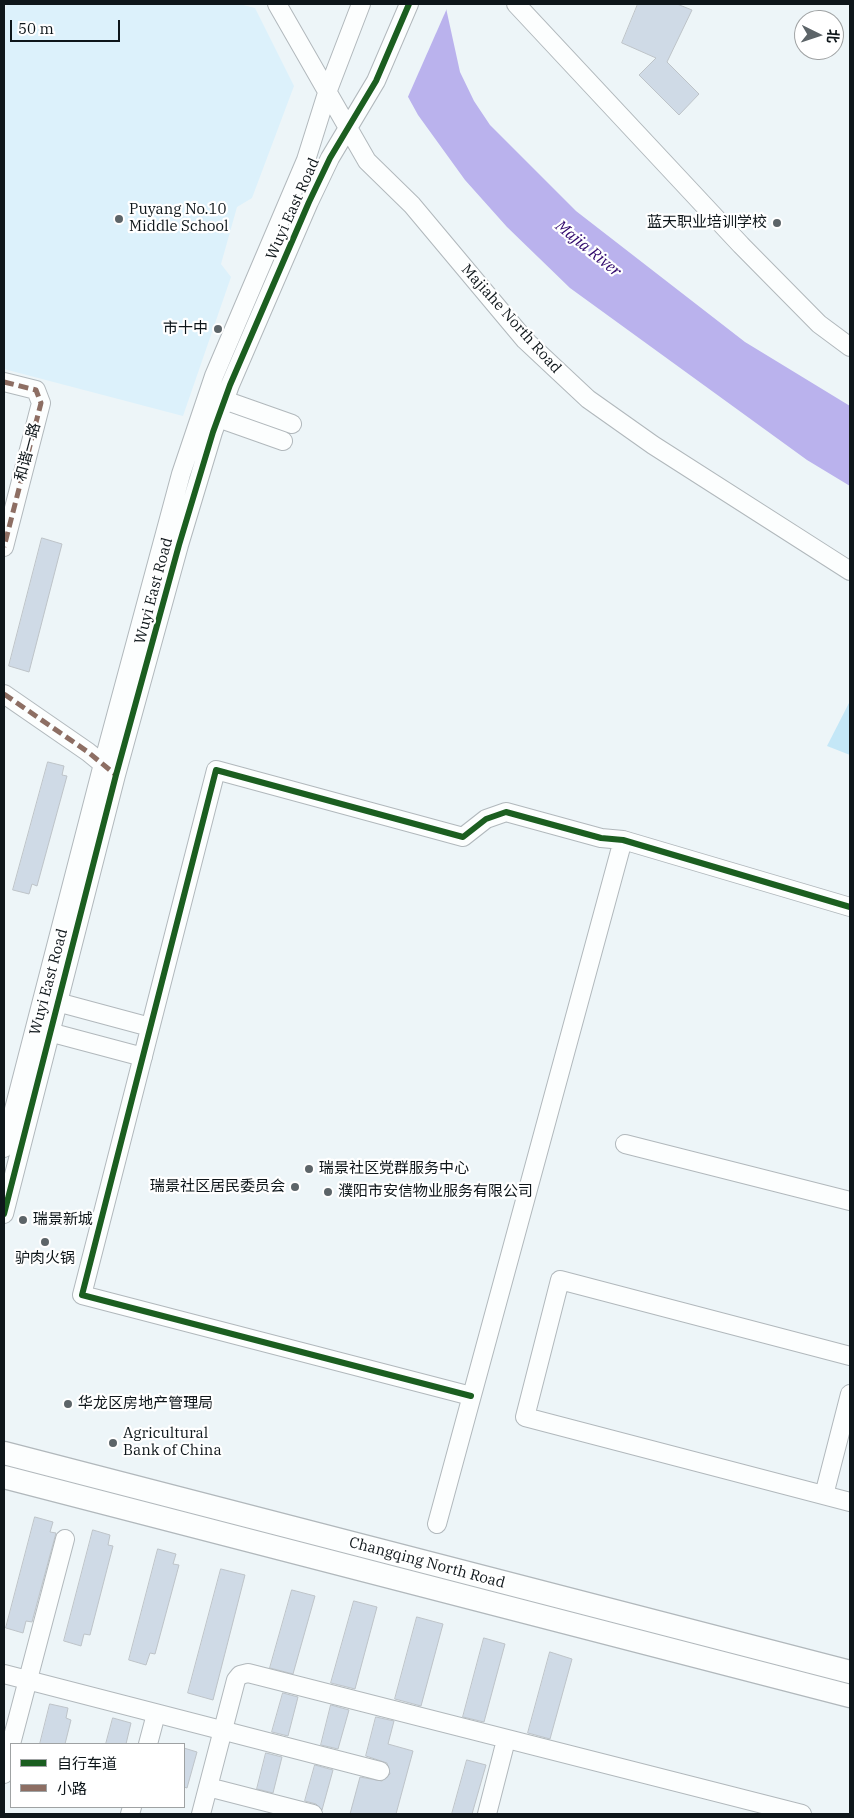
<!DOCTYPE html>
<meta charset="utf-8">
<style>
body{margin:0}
#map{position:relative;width:854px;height:1818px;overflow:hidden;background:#edf5f8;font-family:"IBM Plex Serif","Noto Sans SC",serif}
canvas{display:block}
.frame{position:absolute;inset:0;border:5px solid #0e161a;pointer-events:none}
.legend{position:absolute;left:10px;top:1743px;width:175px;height:65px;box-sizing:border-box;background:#fff;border:1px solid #9fa2a3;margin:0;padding:6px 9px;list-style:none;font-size:15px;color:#0e161a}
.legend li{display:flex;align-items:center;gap:10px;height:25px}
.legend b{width:25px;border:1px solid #9fa2a3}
.north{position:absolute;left:794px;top:10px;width:50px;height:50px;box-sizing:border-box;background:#fff;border:1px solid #9fa2a3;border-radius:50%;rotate:94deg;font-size:14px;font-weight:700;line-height:20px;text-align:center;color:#0e161a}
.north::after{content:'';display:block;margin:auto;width:18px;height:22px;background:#5c6468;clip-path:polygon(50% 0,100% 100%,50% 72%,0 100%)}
.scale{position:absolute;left:10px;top:20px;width:110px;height:22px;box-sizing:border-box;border:2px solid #0e161a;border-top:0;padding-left:6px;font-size:15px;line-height:18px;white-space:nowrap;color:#0e161a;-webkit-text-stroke:4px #fff;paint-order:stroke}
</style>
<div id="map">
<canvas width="854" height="1818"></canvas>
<div class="frame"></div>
<ul class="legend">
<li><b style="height:6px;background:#1b5e20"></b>自行车道</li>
<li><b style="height:6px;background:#8d6e63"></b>小路</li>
</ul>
<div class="north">北</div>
<div class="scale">50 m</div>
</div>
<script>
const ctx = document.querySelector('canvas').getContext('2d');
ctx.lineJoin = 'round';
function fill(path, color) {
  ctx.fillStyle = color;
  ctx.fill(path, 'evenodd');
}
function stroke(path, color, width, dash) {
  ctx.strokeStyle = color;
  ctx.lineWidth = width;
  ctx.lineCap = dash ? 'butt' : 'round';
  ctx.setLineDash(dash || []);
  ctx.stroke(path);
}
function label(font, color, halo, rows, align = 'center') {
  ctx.font = font + ' "IBM Plex Serif","Noto Sans SC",serif';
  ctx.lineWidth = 4.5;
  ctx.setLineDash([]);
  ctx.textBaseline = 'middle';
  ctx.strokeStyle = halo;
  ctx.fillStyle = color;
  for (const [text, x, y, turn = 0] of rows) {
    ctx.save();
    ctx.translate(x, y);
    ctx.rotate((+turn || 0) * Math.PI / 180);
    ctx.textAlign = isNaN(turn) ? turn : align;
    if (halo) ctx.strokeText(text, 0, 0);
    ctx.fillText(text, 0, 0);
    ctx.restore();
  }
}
fill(new Path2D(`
 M7,4H239L255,8L294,86L252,198L237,207L221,264L231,277L183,416L4,369V15Z`), '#dcf1fb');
fill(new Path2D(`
 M850,701V755L827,746Z`), '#c4e7f7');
fill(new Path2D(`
 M357,4L446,8L460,72L474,101L490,125L576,211L745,342L850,406V486L807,460L570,288L507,227L465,180L418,115Z`), '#bab2ed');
fill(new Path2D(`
 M354,4H446L448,6L407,99Z`), '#edf5f8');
const building = new Path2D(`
 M638,4H677L692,10L667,62L699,94L679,115L639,75L656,58L622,43Z
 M42,538L62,544L29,672L9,666Z
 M48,762L64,766L62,775L67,776L37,886L32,884L29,894L13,890Z
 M35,1517L53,1522L50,1532L56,1533L32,1622L26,1621L23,1633L6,1628Z
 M93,1530L110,1535L108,1545L113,1546L90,1635L84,1634L81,1646L64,1641Z
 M158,1549L176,1554L173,1564L179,1565L155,1654L150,1653L146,1665L129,1660Z
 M221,1569L245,1575L213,1700L188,1693Z
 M292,1590L315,1596L293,1674L270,1668Z
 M354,1601L377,1607L355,1689L331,1683Z
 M417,1617L443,1624L421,1706L395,1699Z
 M484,1638L505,1644L484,1722L463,1717Z
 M550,1652L572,1659L550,1739L528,1733Z
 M283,1693L298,1697L288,1736L272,1732Z
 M50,1704L68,1708L66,1718L71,1720L65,1744H40Z
 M331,1705L349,1710L338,1749L321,1745Z
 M376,1717L394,1721L388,1744L413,1751L396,1814H350L360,1777L382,1781L390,1774L387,1763L366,1756Z
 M113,1718L131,1723L126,1744H106Z
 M184,1748L197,1752L187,1788L184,1787Z
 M266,1753L282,1757L273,1793L257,1789Z
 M467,1760L486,1765L472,1814H452Z
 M315,1765L333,1770L322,1810L316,1804L305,1801Z`);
fill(building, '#cfdae6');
stroke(building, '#bdc3c8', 1);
const minor = new Path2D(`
 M277,4L367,161L412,205L525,340L588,399L653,445L850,571
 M516,4L741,245L819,324L850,347
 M4,382L36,390L41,403L4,547
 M224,400L292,424
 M218,418L283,441
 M4,694L88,752L110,770
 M57,1002L150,1027
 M49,1032L143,1057
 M625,1144L850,1201
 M4,1148L103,764L181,474L214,376L306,160L328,90L361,4
 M4,1214L116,775L179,545L213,432L230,385L309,202L330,158L376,81L409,4
 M850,1356L560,1280L525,1417L850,1502
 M471,1396L82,1295L216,770L463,837L486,819L506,812L601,838L623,840L850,907
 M824,1495L850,1394
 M437,1524L623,840
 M4,1674L380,1771
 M11,1744L65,1539
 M148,1744L156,1714
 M4,1774L11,1745
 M208,1787L313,1814
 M130,1814L132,1807
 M201,1814L236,1680L240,1675L248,1673L802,1814
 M487,1814L506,1740`);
const major = new Path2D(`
 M4,1453L850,1672
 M4,1477L850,1696`);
stroke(minor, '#b1b8bc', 20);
stroke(major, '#b1b8bc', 25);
stroke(minor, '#fcfefe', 18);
stroke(major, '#fcfefe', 22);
stroke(new Path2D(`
 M4,382L36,390L41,403L4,547
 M4,694L88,752L116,775`), '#8d6e63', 5, [10, 5]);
stroke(new Path2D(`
 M4,1214L116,775L179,545L213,432L230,385L309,202L330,158L376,81L409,4
 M471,1396L82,1295L216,770L463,837L486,819L506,812L601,838L623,840L850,907`), '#1b5e20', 6);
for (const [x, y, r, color] of [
 [119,219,5,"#5c6468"],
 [777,223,5,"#5c6468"],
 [218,329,5,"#5c6468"],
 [309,1169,5,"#5c6468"],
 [295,1187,5,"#5c6468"],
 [328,1192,5,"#5c6468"],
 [23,1220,5,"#5c6468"],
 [45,1242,5,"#5c6468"],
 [68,1404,5,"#5c6468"],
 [113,1443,5,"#5c6468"]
]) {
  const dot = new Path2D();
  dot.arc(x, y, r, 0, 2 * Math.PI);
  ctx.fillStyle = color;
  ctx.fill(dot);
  stroke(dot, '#fff', 2);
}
label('15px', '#0e161a', '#fff', [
 ["Wuyi East Road",293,209,-66],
 ["Majiahe North Road",511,319,48],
 ["和谐一路",28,452,-75],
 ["Wuyi East Road",154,591,-75],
 ["Wuyi East Road",49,982,-75],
 ["Changqing North Road",427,1563,15]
]);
label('15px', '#0e161a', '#fff', [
 ["Puyang No.10",129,210],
 ["Middle School",129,227],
 ["蓝天职业培训学校",767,223,"right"],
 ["市十中",208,329,"right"],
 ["瑞景社区党群服务中心",319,1169],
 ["瑞景社区居民委员会",285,1187,"right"],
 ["濮阳市安信物业服务有限公司",338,1192],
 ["瑞景新城",33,1220],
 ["驴肉火锅",45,1259,"center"],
 ["华龙区房地产管理局",78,1404],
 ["Agricultural",123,1434],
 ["Bank of China",123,1451]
], 'left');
label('italic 16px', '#2f076b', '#fff', [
 ["Majia River",588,249,39]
]);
</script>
